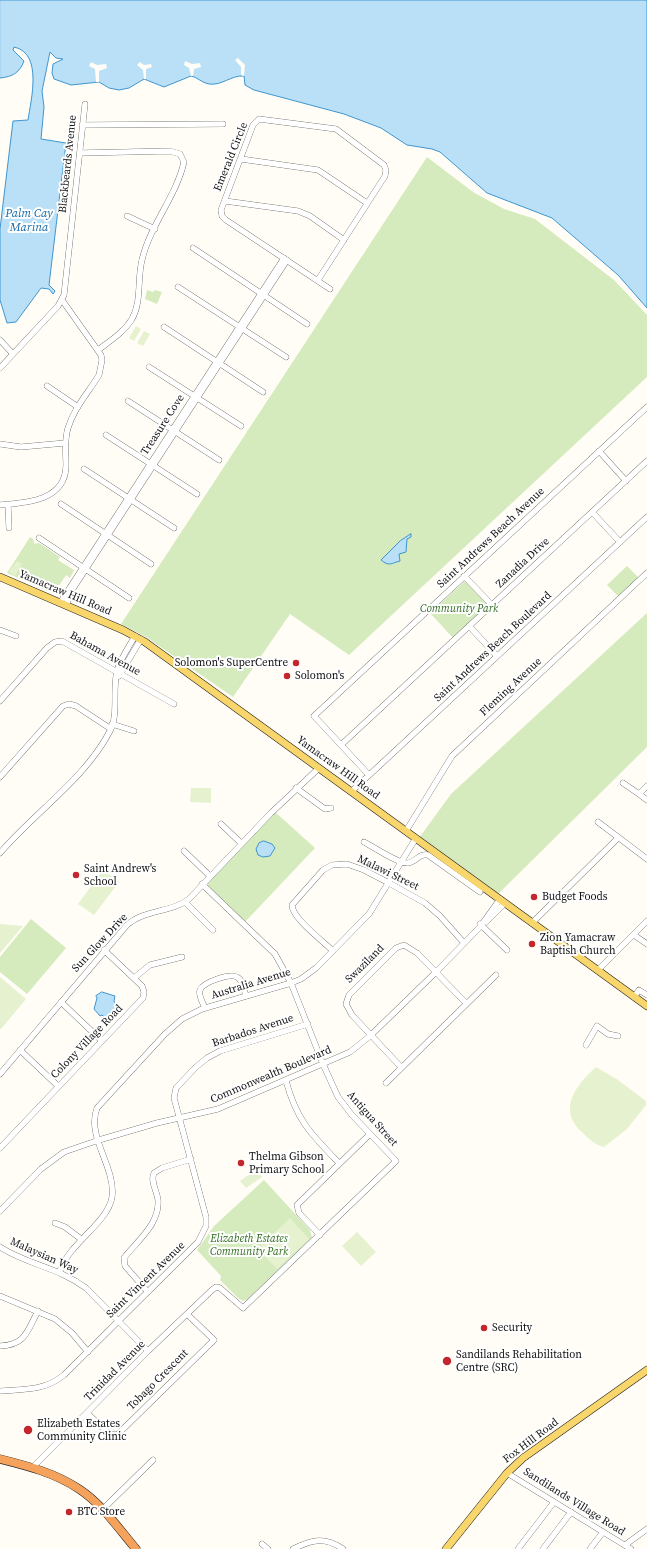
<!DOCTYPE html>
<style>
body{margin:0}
canvas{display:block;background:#fffdf5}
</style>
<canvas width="647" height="1549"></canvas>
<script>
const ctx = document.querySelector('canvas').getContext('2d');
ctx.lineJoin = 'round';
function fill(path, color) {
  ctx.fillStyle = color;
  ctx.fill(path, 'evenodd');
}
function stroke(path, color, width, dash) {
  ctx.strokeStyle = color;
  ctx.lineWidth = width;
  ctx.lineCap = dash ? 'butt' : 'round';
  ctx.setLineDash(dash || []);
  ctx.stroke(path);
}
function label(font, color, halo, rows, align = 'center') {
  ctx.font = font + ' "Source Serif 4",serif';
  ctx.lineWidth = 4;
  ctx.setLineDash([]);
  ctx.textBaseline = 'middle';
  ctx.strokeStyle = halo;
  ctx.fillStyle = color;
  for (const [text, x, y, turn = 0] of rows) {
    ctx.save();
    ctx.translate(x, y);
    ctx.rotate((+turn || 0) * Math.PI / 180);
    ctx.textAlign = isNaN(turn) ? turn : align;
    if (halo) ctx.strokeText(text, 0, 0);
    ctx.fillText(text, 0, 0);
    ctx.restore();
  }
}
fill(new Path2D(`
 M427,157L473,192L504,209L535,219L614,280L647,315V377L349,655L290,614L233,697L146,637L121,624Z
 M147,290L153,292L155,290L162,292L157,304L145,299Z
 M30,537L33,539L34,544L39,543L60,557L58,560L74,570L70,578L66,575L56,590L47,591L7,573Z
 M627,566L639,578L619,597L607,585Z
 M465,581L488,605L453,638L430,613Z
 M647,613V747L498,894L419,838L451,794Z
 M275,812L315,848L245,922L208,887V882Z
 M31,919L66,948L27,994L0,972V957Z
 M264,1180L310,1230L312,1237L248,1299L243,1301L238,1298L220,1280L221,1276L197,1250L214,1226Z`), '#d5ebbd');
fill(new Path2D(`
 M136,326L141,329L134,341L129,338Z
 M144,331L150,334L143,346L137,343Z
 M17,561L22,564L15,576L9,572Z
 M191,788H211V803L190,802Z
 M103,870L119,882L94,915L78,904Z
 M0,924L23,926L0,953Z
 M0,977L26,999L1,1029H0Z
 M596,1067L618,1080L646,1101V1105L627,1129L604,1147C595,1145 589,1139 583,1133C556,1110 576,1085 596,1067Z
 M257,1169L262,1177L246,1188L240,1181Z
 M290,1218L309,1239L277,1269L257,1249Z
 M357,1232L376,1252L361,1266L342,1246Z`), '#e6f2cf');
const water = new Path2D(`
 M0,0H647V308L618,275L552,218L487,193L440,152L432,149L407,145L381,128L344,114L254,90L245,85L244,76C231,75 222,86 209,84C202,83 197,77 191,76L164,87L144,79L129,88L119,90L109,88L99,82L71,85L54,79L52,73L53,64L63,59L56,58L50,52L42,91L44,107L41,139L66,143L49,285L55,291L53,294L49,289L41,288L16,322L7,323L0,300V229L13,121L28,120C31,100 43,53 14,47L13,50L24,61C20,72 13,77 0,78Z
 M411,534V537L407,539L406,552L399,554L400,561C392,563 389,567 381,560L400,541Z
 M264,841L272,844L275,848L270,856L263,857L258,855L256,849L259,843Z
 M102,992L115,996L114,1001L117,1008L107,1019L102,1015L100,1016L94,1009L97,998L96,996Z`);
fill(water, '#b9e0f7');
stroke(water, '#3f96cf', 1);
fill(new Path2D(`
 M238,58L245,65L244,76L241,75V67L235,60Z
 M185,61L192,64L200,63L201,67L194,69L193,76H191L189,68L184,65Z
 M91,62L97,65L106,64L107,68L99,71V82H96L95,69L89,66Z
 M140,62L144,65L151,64L152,67L146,69V79H144L143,70L137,65Z`), '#fffdf5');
const minor = new Path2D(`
 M82,125L223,124
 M80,153L170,151L180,154L184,162C176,197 150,225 142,260C137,279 142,301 132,319C124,332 110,341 98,350
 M241,159L318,170L367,203
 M225,201L298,211L310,216L344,240
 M127,216L155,229
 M193,248L307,324
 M318,280L385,176L386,170L384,165L336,129L259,119L253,125L221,210L222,216L226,220L330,289
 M178,287L286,357
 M164,327L263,392
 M0,340L13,354
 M149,367L241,426
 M0,368L58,306L64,295L85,104
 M47,386L78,407
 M128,401L219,460
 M106,435L197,494
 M0,444L21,447L65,443
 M599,451L626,481
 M84,469L174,528
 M8,504L9,528
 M61,504L151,564
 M0,505C26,503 66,501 66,465C66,452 64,441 68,428C74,408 88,393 99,375L102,360L101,355L62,300
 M592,512L620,542
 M39,538L129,598
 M464,576L492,605
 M60,603L284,258
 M66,605L74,587L287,260
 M469,626L497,656
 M0,630L16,636
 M119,676L141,639
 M0,701L47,648L55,642L62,641L174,704
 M112,724L134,731
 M341,745L647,461
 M369,775L314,716L647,407
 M0,777L63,706L69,704L76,706L111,729
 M623,783L639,794
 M647,786L639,794L647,800
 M296,788L325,809L331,808
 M352,791L647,517
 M598,822L647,859
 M221,824L241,843
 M406,831L452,756L647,573
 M364,842C374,847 398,864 408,863C416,862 419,853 428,855L480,892
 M184,851L210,876
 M0,853C35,812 85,779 110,731C119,714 112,690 117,671C120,659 129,647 135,636
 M185,902L213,930
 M486,922L505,903
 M532,923L618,838
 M480,924L507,950
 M634,935L647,944
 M333,951C323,941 292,918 292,905L323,870L332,865L347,864L364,870L389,883L425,903L440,916L464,943
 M598,970L647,921
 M134,978L150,965L182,957
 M634,997L639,990L647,995
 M61,1002L102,1041
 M205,1008C203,1003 198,995 200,990C203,982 230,973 237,977C243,980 244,990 246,996
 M586,1045L597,1026L608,1034L618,1036
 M20,1050L58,1086
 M401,1067L352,1015L346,1004L349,995L396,948L404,945L417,953L466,1003
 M0,1074L127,925C145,909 171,913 189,899L271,813L319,768
 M286,1081C297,1121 311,1134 339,1163
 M386,1083L496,975
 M0,1148L143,998L144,992L142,986L104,950
 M0,1211L41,1169L64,1152L99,1140L157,1123L218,1109L350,1052L370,1036L435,973L480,927L500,899
 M55,1223L65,1227L81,1239
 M320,1235L299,1213L297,1205L370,1134
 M0,1247C28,1265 58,1267 86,1288L148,1351
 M60,1271C69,1243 108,1223 112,1197C116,1167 86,1137 97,1108L165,1034L182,1019L202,1009L291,983L301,979L316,968L369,914L416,838
 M148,1292L125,1266L124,1258C137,1241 160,1224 158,1200C157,1191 150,1181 154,1173L162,1168L191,1159
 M0,1296L55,1319L72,1333L88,1352
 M0,1346C26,1345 27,1331 38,1311
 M0,1391C25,1389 44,1391 64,1375L198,1242L206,1226V1217L174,1098L176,1088L196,1067L207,1058L220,1051L308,1024
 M87,1413L109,1434L117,1435L214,1340L187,1314
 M33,1467L148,1351L212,1290L216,1287L220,1288L243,1308L396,1161L352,1115L338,1097L323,1064L291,983L275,954L202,884
 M507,1473L631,1549
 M102,1510L153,1460
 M262,1544L268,1549
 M625,1545L647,1529
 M293,1549C311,1540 325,1536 343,1549
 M518,1549L554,1502
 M543,1549L571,1512
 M590,1549L603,1532`);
const major = new Path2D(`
 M0,577L123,630L145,642L647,1006
 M446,1549L507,1473L523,1458L647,1370`);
const highway = new Path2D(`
 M0,1459C28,1466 55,1473 79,1489C102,1504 119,1529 136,1549`);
stroke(minor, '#444', 6);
stroke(major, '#222', 8);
stroke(highway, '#222', 9);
stroke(minor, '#fff', 5.5);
stroke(major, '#f9d66b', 7);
stroke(highway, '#f5a25d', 8);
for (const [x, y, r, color] of [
 [296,663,4,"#c4262e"],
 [287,676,4,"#c4262e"],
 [76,875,4,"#c4262e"],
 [534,897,4,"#c4262e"],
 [532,944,4,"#c4262e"],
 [241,1163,4,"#c4262e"],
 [484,1328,4,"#c4262e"],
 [447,1361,5,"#c4262e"],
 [28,1430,5,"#c4262e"],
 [69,1512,4,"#c4262e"]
]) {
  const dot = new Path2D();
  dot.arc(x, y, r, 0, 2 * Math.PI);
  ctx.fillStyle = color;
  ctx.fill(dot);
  stroke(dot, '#fff', 1.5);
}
label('11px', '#111', '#fff', [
 ["Emerald Circle",231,157,-68],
 ["Blackbeards Avenue",68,164,-84],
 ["Treasure Cove",163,425,-57],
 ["Saint Andrews Beach Avenue",491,538,-43],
 ["Zanadia Drive",523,563,-43],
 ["Yamacraw Hill Road",65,593,23],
 ["Saint Andrews Beach Boulevard",493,647,-43],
 ["Bahama Avenue",105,654,29],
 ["Fleming Avenue",511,687,-43],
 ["Yamacraw Hill Road",338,768,36],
 ["Malawi Street",388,873,26],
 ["Sun Glow Drive",100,943,-47],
 ["Swaziland",365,964,-45],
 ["Australia Avenue",251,984,-17],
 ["Barbados Avenue",253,1031,-18],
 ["Colony Village Road",87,1042,-46],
 ["Commonwealth Boulevard",271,1075,-23],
 ["Antigua Street",372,1119,48],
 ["Malaysian Way",44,1256,24],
 ["Saint Vincent Avenue",146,1280,-44],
 ["Trinidad Avenue",115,1371,-45],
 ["Tobago Crescent",158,1380,-45],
 ["Fox Hill Road",531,1441,-37],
 ["Sandilands Village Road",574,1502,32]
]);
label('italic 11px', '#2f6b1f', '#fff', [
 ["Community Park",459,609],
 ["Elizabeth Estates",249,1239],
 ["Community Park",249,1252]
]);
label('11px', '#111', '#fff', [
 ["Solomon's SuperCentre",288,663,"right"],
 ["Solomon's",295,676],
 ["Saint Andrew's",84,869],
 ["School",84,882],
 ["Budget Foods",542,897],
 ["Zion Yamacraw",540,938],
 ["Baptish Church",540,951],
 ["Thelma Gibson",249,1157],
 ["Primary School",249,1170],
 ["Security",492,1328],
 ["Sandilands Rehabilitation",456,1355],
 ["Centre (SRC)",456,1368],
 ["Elizabeth Estates",37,1424],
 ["Community Clinic",37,1437],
 ["BTC Store",77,1512]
], 'left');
label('italic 12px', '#1768a6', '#fff', [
 ["Palm Cay",29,214],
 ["Marina",29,228]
]);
</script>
